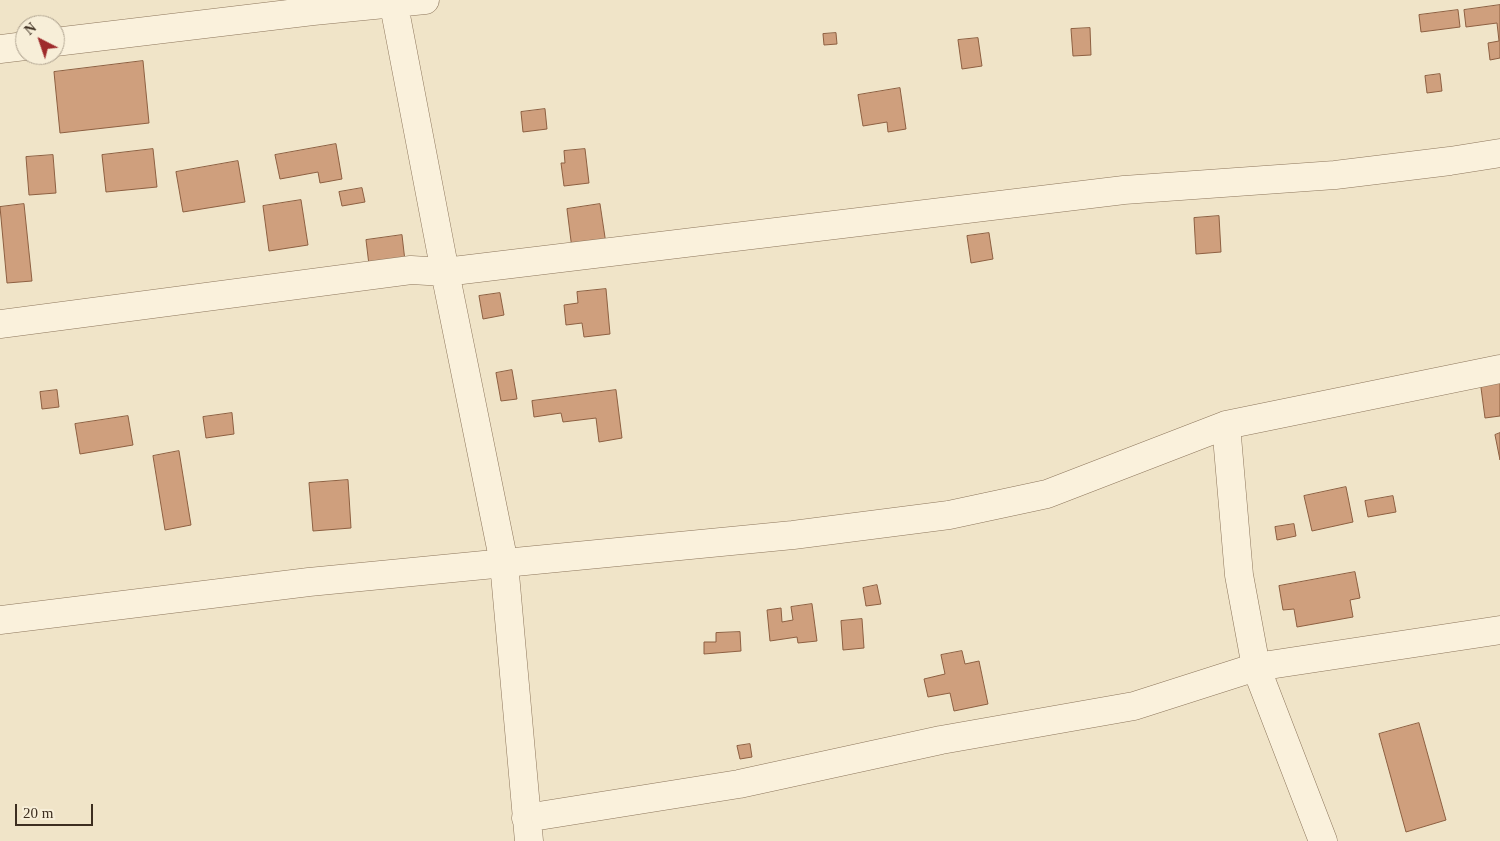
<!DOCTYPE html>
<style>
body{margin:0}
#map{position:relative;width:1500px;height:841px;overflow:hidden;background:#f0e4c8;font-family:"Times New Roman",serif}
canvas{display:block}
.north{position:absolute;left:15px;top:15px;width:50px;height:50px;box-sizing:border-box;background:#f7eed8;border:1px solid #ada18e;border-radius:50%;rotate:319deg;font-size:14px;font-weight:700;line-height:20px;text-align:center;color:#3d2e20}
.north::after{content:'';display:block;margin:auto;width:18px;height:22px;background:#9e2a2b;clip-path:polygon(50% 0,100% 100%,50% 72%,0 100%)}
.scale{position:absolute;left:15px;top:804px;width:78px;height:22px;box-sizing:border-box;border:2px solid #3d2e20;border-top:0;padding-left:6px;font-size:15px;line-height:18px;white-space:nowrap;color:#3d2e20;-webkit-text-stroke:4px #f7eed8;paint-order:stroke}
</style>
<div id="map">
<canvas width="1500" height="841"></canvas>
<div class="north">N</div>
<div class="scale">20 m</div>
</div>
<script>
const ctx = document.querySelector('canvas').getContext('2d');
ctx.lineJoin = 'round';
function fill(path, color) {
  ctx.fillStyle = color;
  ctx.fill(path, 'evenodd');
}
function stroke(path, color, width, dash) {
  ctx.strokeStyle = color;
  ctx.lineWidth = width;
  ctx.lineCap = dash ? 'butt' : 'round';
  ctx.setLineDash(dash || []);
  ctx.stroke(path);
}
const building = new Path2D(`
 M1500,5V58L1490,60L1488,43L1499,41L1497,23L1466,27L1464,10Z
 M1458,10L1460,27L1421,32L1419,15Z
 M1090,28L1091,55L1073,56L1071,29Z
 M836,33L837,44L824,45L823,34Z
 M978,38L982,66L962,69L958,40Z
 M143,61L149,123L60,133L54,72Z
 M1440,74L1442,91L1427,93L1425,76Z
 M900,88L906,129L888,132L887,122L863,126L858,95Z
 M545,109L547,129L523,132L521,112Z
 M336,144L342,179L320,183L318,172L280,179L275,155Z
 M153,149L157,187L106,192L102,155Z
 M585,149L589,183L564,186L561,163H565L564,151Z
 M53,155L56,193L29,195L26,157Z
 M238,161L245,202L183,212L176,172Z
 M362,188L365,202L342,206L339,192Z
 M301,200L308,245L269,251L263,206Z
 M24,204L32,281L7,283L0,207Z
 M600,204L606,244L572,249L567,209Z
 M1219,216L1221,252L1196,254L1194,218Z
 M989,233L993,259L971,263L967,236Z
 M402,235L405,261L369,265L366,240Z
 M606,289L610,334L584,337L582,323L566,325L564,305L578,303L577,292Z
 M500,293L504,315L483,319L479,296Z
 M512,370L517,399L501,401L496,373Z
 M1500,378V416L1485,418L1480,380Z
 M57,390L59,407L42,409L40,392Z
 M616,390L622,438L599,442L596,418L563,422L561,413L534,417L532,401Z
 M232,413L234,434L206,438L203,417Z
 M128,416L133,445L80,454L75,424Z
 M1500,433V460L1495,435Z
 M179,451L191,525L165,530L153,456Z
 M348,480L351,528L313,531L309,483Z
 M1346,487L1353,522L1312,531L1304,496Z
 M1393,496L1396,512L1368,517L1365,501Z
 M1294,524L1296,536L1277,540L1275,527Z
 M1355,572L1360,598L1350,600L1353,617L1297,627L1294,609L1283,610L1279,586Z
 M877,585L881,604L866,606L863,588Z
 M812,604L817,641L798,643L797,637L770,641L767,610L781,608L782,622L793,620L791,607Z
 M862,619L864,648L843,650L841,621Z
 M740,632L741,651L704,654V642H716V633Z
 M962,651L965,664L979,661L988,704L954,711L950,693L928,697L924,679L945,674L941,655Z
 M1419,723L1446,820L1406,832L1379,734Z
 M750,744L752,757L740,759L737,746Z`);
fill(building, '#cf9f7d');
stroke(building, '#8d5f41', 1);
const minor = new Path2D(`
 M393,0L445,272L504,563L529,841
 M55,42L313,11L425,0
 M0,49L25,46
 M0,324L411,270L445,272L1124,190L1335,175L1450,161L1500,153
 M1226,425L1239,575L1256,667L1323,841
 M0,620L309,582L793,535L949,515L1047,494L1226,425L1500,369
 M526,818L739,784L941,740L1134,706L1256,667L1500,630`);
stroke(minor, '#8d765c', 29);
stroke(minor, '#faf1dc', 28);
</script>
